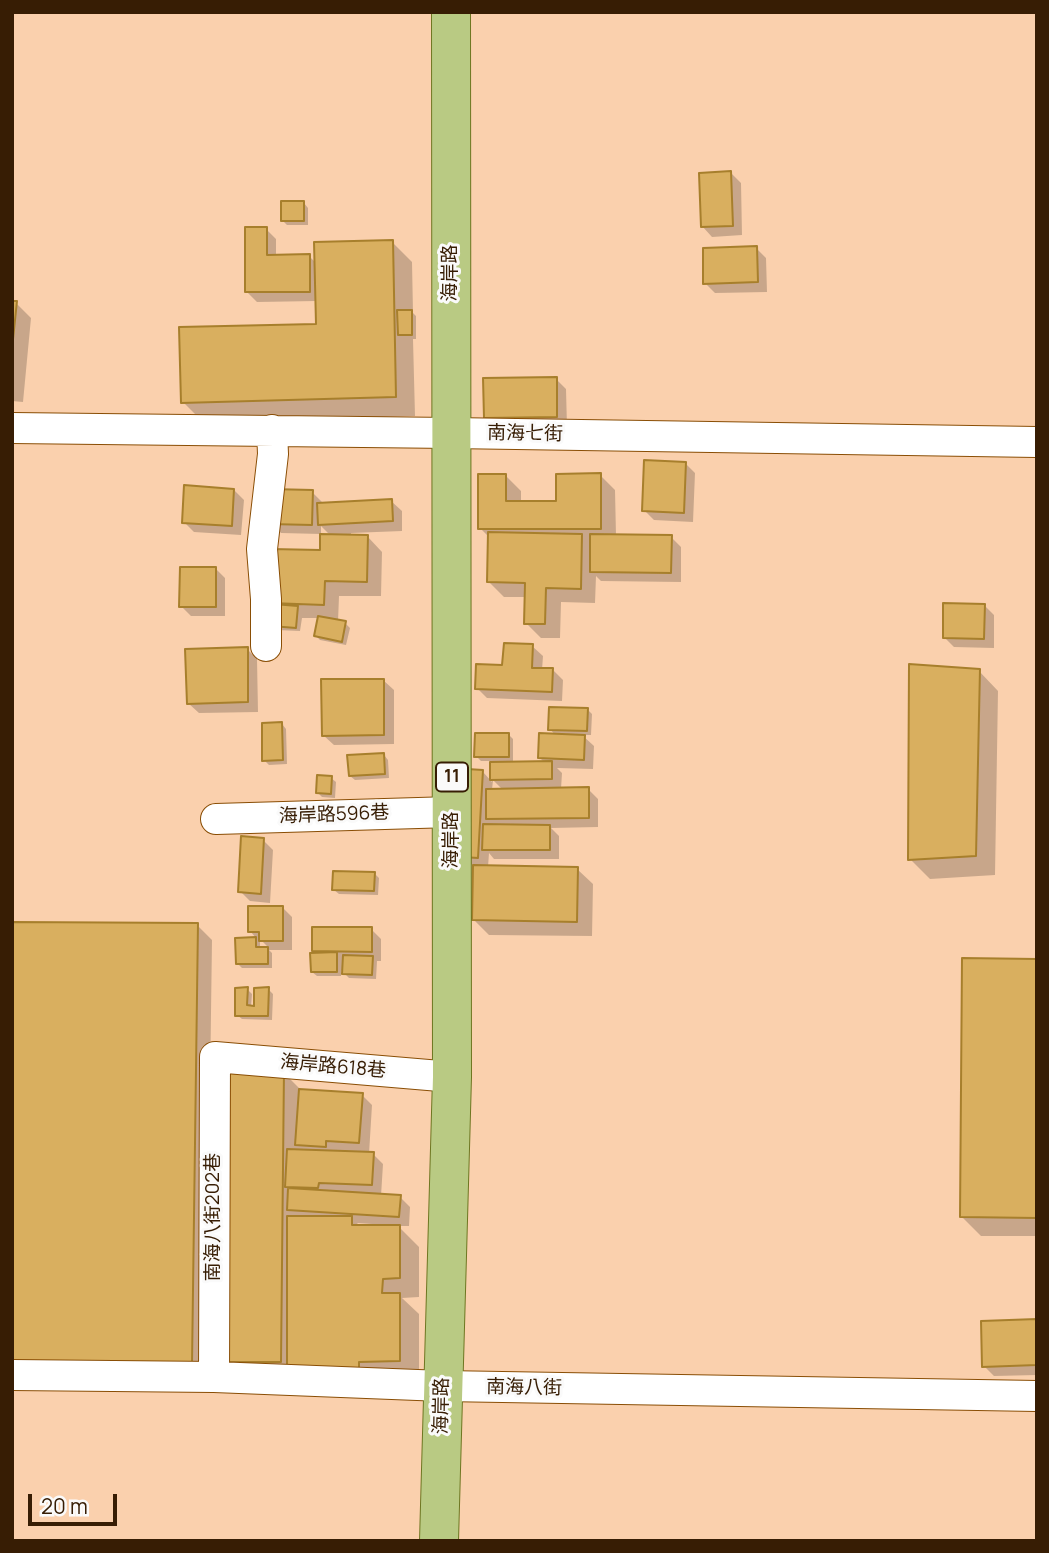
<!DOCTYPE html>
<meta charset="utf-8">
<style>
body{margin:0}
#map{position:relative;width:1049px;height:1553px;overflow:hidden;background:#fad0ad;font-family:Manrope,sans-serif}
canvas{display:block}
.frame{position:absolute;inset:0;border:14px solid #371d04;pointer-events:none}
.scale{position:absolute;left:28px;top:1494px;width:89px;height:32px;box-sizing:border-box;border:4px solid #371d04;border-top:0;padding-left:9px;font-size:21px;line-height:24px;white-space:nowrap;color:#371d04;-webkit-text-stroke:5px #fafafa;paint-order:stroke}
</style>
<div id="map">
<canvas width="1049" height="1553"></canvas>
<div class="frame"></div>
<div class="scale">20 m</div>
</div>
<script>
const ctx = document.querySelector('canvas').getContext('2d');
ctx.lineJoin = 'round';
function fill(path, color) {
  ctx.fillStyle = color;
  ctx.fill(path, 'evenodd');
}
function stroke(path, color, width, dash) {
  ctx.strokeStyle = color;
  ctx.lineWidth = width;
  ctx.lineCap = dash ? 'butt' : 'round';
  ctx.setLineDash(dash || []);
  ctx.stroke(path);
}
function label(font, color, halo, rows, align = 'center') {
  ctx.font = font + ' Manrope,"Noto Sans TC",sans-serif';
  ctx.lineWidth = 6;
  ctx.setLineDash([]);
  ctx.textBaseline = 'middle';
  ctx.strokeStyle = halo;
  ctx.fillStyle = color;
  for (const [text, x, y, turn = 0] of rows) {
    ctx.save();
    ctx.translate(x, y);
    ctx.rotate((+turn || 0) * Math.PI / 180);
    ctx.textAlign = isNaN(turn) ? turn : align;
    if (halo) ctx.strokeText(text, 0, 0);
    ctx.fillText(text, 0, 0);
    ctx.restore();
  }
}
fill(new Path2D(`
 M731,173L741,183L742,235L712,237L702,226Z
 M304,203L308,208V225H287L282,220Z
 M266,229L276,239V256H309L316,263L392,242L412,262L413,313L416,316V339H413L415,416L203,422L183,402L318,325L317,301L257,302L247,292Z
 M756,248L766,258L767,292L715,293L705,283Z
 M12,302L16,303L31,318L23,402L12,401Z
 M556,379L566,389L567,427L496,428L486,418Z
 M685,463L695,473L693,522L654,520L644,510Z
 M600,475L615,490L616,536L671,537L681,547V582L601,581L596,576L595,603L561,602L560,638H541L526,623V597H504L489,582L490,538L480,528L506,476L521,491V502H558Z
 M234,490L244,500L241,535L194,532L184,522Z
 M312,492L322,502V504L391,501L402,511V531L351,533V536H367L382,552L381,596H339L338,622L345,623L350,628L346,645L320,640L316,636L319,618H302L300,631L277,630L274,605L321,552L331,536L321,526V534L281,533L271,523Z
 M215,568L225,578V616H191L181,606Z
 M984,605L994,615V648L954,647L944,637Z
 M532,646L543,656L542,670H553L563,680L562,701L487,698L477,688Z
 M247,649L257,659L258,712L199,713L188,703Z
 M979,671L998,691L995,875L930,879L910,859Z
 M383,680L394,690V744L334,745L323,735Z
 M587,709L592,714L591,735H582L594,746L593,769L557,768L562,773L561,789H588L598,799V827L551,828L559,836V859H494L489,853L488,867L577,869L593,884L592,936L489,935L474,920L475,868L464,857L483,772L492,782V761H481L476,756L509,735L513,739V763H545L540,758L556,736L550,729ZM493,780L503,790H492Z
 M282,724L286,729L287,764L269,765L264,760Z
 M384,755L388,760L389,778L355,780L350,776Z
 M331,778L336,782L335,798L322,797L318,793Z
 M263,840L273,850L270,903L250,901L240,891Z
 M374,873L379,878L378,895L339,894L334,890Z
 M282,907L292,917V950H269L272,953V968H242L237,963V939H257L250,931ZM260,939L269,948L260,949Z
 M197,925L212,940L206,1379L12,1371Z
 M371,929L381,939V961H377L376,979L349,978L341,970V976H317L312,972L317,955L313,951Z
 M1037,961V1236H981L962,1217Z
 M247,989L252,994L251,1007L256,1008L268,989L273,994L272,1020L242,1019L237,1015Z
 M283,1072L302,1091L362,1095L372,1105L369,1154H373L383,1164L381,1196L400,1197L410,1207L409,1226H398L419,1247V1297L402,1298L419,1314V1380L243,1381L224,1361ZM357,1223L372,1224V1227H361Z
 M1037,1321V1375L994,1376L984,1366Z`), '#0003');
const building = new Path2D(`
 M731,171L733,226L701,227L699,173Z
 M281,201H304V221H281Z
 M245,227H267V255L310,254V292H245Z
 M393,240L396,397L181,403L179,327L316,324L314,242Z
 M757,246L758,282L703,284V248Z
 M12,301H17L12,349Z
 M397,310H412V335H398Z
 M557,377V417L484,418L483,378Z
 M644,460L686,462L684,513L642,511Z
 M601,473V529H478V474H506V501H556V474Z
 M184,485L234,489L232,526L182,523Z
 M270,489L313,490L312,525L269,524Z
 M392,499L393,521L318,525L317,503Z
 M488,532L582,534L581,589L546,588L545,624H524L525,583L487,582Z
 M320,534L368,535L367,582L325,581L324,605L270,603L271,549L320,550Z
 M590,534L672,535L671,573L590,572Z
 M180,567H216V607H179Z
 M943,603L985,604L984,639L943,638Z
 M273,604L298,606L296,628L271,626Z
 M318,616L346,621L342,642L314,636Z
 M504,643L533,644L532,668H553L552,692L475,689L476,664L502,665Z
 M248,647V702L187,704L185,649Z
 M909,664L980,669L976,856L908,860Z
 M321,679H384V735L322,736Z
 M549,707L588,708L587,731L548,730Z
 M282,722L283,760L262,761V723Z
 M475,733H509V757H474Z
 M539,733L585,735L584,760L538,758Z
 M384,753L385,774L349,776L347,755Z
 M552,761V779L490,780V762Z
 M467,769L483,770L478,858L462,857Z
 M317,775L332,776L331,794L316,793Z
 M589,787V818L486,819V789Z
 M483,824L550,825V850H482Z
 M241,836L264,838L261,894L238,892Z
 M473,865L578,867L577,922L472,920Z
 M333,871L375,872L374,891L332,890Z
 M248,906H283V941H259V932H248Z
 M12,922L198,923L192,1364L12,1362Z
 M312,927H372V952L312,951Z
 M256,937V947H268V964H236L235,938Z
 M337,952V972H311L310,953Z
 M343,955L373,956L372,975L342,974Z
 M962,958L1037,959V1218L960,1217Z
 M248,987L247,1005L254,1006V988L269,987L268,1016H235V988Z
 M225,1070H284L281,1362H222Z
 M299,1089L363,1093L359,1143L326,1141V1147L295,1145Z
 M287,1149L374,1152L372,1185L319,1183L318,1188L285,1187Z
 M288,1188L401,1195L399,1217L287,1210Z
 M287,1216H352V1225H400V1278L383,1279L382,1293H400V1361L359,1362V1374H287Z
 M1037,1319V1365L982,1367L981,1321Z`);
fill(building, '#d9af5f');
stroke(building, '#a77f2c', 2);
const minor = new Path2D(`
 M12,428L451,433L1037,442
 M266,646V599L262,549L273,454L272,430
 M216,819L452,812
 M12,1375L214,1377L443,1386L1037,1396
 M214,1377L215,1057L452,1077`);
const major = new Path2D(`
 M439,1541L452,1077L451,12`);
stroke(minor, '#8a4e05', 32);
stroke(major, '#6e7621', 40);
stroke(minor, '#fff', 30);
stroke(major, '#b9ca83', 38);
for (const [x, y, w] of [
 [452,777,32]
]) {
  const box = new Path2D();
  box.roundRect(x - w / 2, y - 14.5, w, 29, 5);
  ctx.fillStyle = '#fafafa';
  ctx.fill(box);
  stroke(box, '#371d04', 2);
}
label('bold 18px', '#371d04', null, [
 ["11",452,777]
]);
label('19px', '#371d04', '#fafafa', [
 ["海岸路",451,273,-90],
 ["南海七街",525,434,1],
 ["海岸路596巷",334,815,-2],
 ["海岸路",452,840,-90],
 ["海岸路618巷",333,1067,5],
 ["南海八街202巷",214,1217,-90],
 ["南海八街",524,1388,1],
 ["海岸路",442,1406,-89]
]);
</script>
